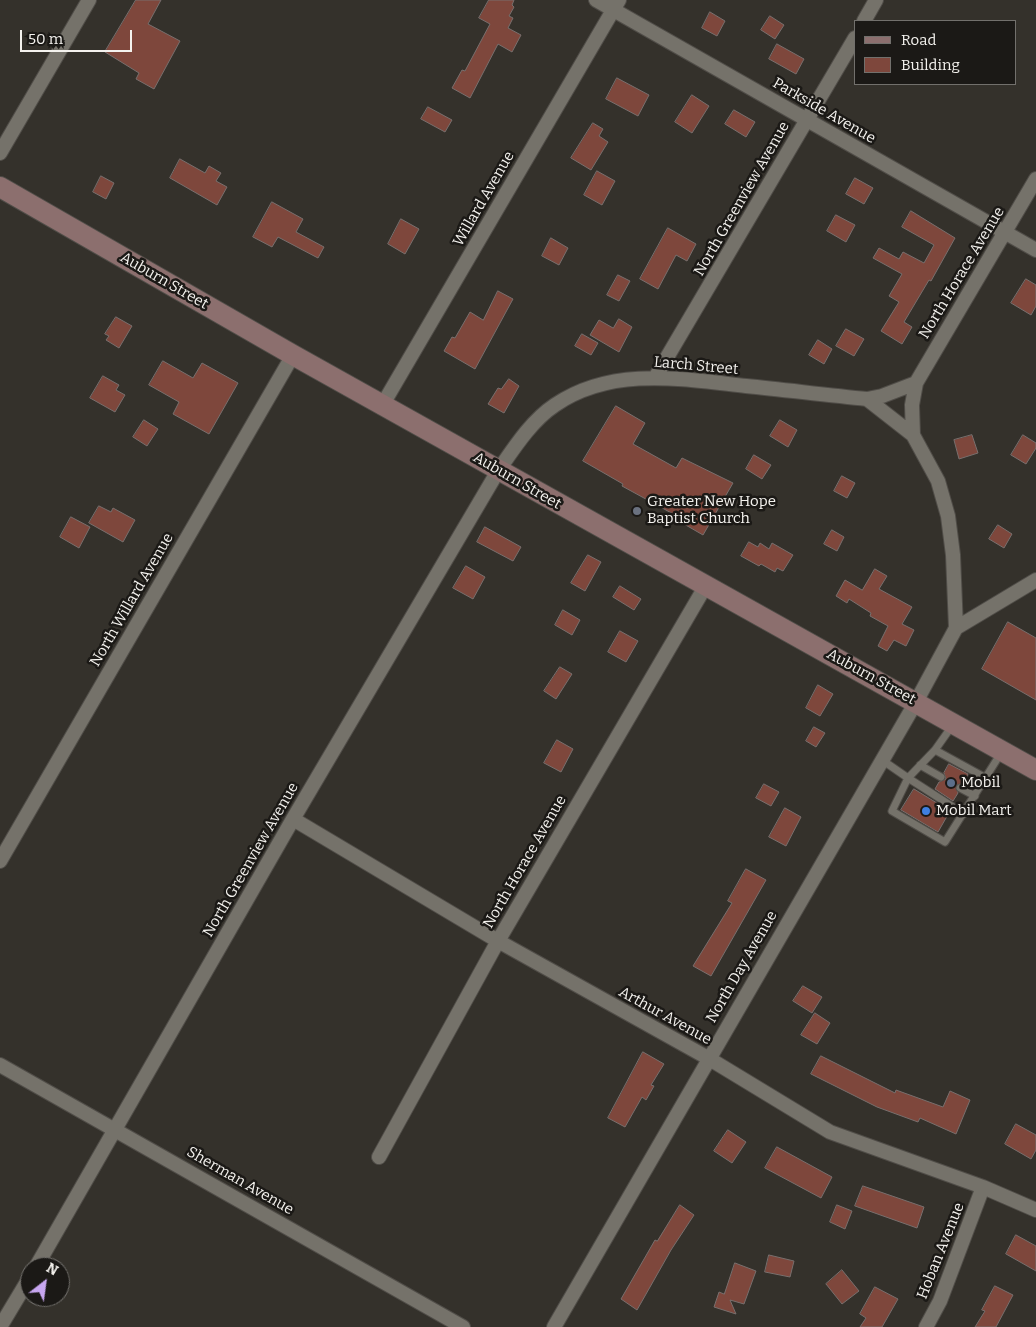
<!DOCTYPE html>
<style>
body{margin:0}
#map{position:relative;width:1036px;height:1327px;overflow:hidden;background:#34312b;font-family:Bitter,serif}
canvas{display:block}
.legend{position:absolute;left:854px;top:20px;width:162px;height:65px;box-sizing:border-box;background:#1b1916;border:1px solid #72706c;margin:0;padding:6px 9px;list-style:none;font-size:15px;color:#f4f2ee}
.legend li{display:flex;align-items:center;gap:10px;height:25px}
.legend b{width:25px;border:1px solid #72706c}
.north{position:absolute;left:20px;top:1257px;width:50px;height:50px;box-sizing:border-box;background:#1b1916;border:1px solid #72706c;border-radius:50%;rotate:30deg;font-size:14px;font-weight:700;line-height:20px;text-align:center;color:#f4f2ee}
.north::after{content:'';display:block;margin:auto;width:18px;height:22px;background:#c7a6f0;clip-path:polygon(50% 0,100% 100%,50% 72%,0 100%)}
.scale{position:absolute;left:20px;top:30px;width:112px;height:22px;box-sizing:border-box;border:2px solid #f4f2ee;border-top:0;padding-left:6px;font-size:15px;line-height:18px;white-space:nowrap;color:#f4f2ee;-webkit-text-stroke:4px #1b1916;paint-order:stroke}
</style>
<div id="map">
<canvas width="1036" height="1327"></canvas>
<ul class="legend">
<li><b style="height:6px;background:#8c6f6e"></b>Road</li>
<li><b style="height:14px;background:#7e473c"></b>Building</li>
</ul>
<div class="north">N</div>
<div class="scale">50 m</div>
</div>
<script>
const ctx = document.querySelector('canvas').getContext('2d');
ctx.lineJoin = 'round';
function fill(path, color) {
  ctx.fillStyle = color;
  ctx.fill(path, 'evenodd');
}
function stroke(path, color, width, dash) {
  ctx.strokeStyle = color;
  ctx.lineWidth = width;
  ctx.lineCap = dash ? 'butt' : 'round';
  ctx.setLineDash(dash || []);
  ctx.stroke(path);
}
function label(font, color, halo, rows, align = 'center') {
  ctx.font = font + ' Bitter,serif';
  ctx.lineWidth = 5;
  ctx.setLineDash([]);
  ctx.textBaseline = 'middle';
  ctx.strokeStyle = halo;
  ctx.fillStyle = color;
  for (const [text, x, y, turn = 0] of rows) {
    ctx.save();
    ctx.translate(x, y);
    ctx.rotate((+turn || 0) * Math.PI / 180);
    ctx.textAlign = isNaN(turn) ? turn : align;
    if (halo) ctx.strokeText(text, 0, 0);
    ctx.fillText(text, 0, 0);
    ctx.restore();
  }
}
const building = new Path2D(`
 M136,0H161L148,24L180,41L154,89L136,79L139,73L105,52Z
 M489,0H514L512,5L514,7L509,16L513,18L508,28L521,35L512,52L498,44L470,98L452,88L462,70L465,71L490,24L479,18Z
 M710,12L725,21L717,36L702,28Z
 M770,16L784,25L775,39L761,30Z
 M777,44L804,59L796,74L769,59Z
 M617,78L649,95L638,116L606,99Z
 M692,95L709,106L692,133L675,122Z
 M428,107L452,120L445,132L421,119Z
 M734,110L755,122L746,137L725,124Z
 M593,123L603,129L599,136L608,142L591,170L571,158Z
 M180,159L205,173L209,166L221,173L216,181L227,187L217,205L170,178Z
 M597,171L615,181L602,205L584,195Z
 M101,176L114,183L106,199L93,192Z
 M855,178L873,188L864,204L846,194Z
 M272,202L303,219L296,232L324,247L318,258L278,237L272,247L253,237Z
 M911,211L955,238L931,281L929,280L904,322L912,327L902,344L881,331L899,302L889,296L902,274L873,258L879,248L899,259L903,252L924,263L934,245L902,227Z
 M836,215L855,225L846,242L827,231Z
 M401,219L419,229L405,254L388,244Z
 M668,228L696,244L687,261L676,255L658,289L640,279Z
 M551,238L568,248L559,265L542,256Z
 M618,275L630,281L619,301L607,295Z
 M1026,279L1036,285V306L1031,315L1011,303Z
 M498,291L513,299L475,369L444,351L452,337L455,338L470,312L483,320Z
 M116,317L132,326L119,348L106,340L109,336L105,334Z
 M619,319L632,327L619,352L590,335L599,320L613,328Z
 M846,329L864,339L854,356L836,346Z
 M582,334L598,343L591,355L575,346Z
 M818,340L832,349L824,364L809,355Z
 M163,361L193,378L202,363L238,383L209,434L173,414L179,402L149,385Z
 M103,376L119,385L116,390L125,395L115,412L90,398Z
 M509,379L519,386L504,413L488,404L498,388L501,389Z
 M616,406L645,423L633,444L676,468L682,458L733,483L703,535L684,524L686,521L622,486L623,484L583,461Z
 M144,420L158,429L147,446L133,437Z
 M780,420L797,430L788,447L770,436Z
 M972,435L978,453L959,459L954,440Z
 M1023,435L1036,443V448L1026,464L1011,455Z
 M754,455L771,465L762,479L746,469Z
 M842,476L855,483L847,498L834,491Z
 M99,506L111,512L113,508L135,520L123,542L89,523Z
 M71,517L90,527L79,548L60,537Z
 M998,525L1012,534L1004,548L989,539Z
 M485,527L521,547L513,561L477,542Z
 M832,530L844,537L837,551L824,544Z
 M749,542L758,547L760,543L769,549L772,543L793,555L783,571L777,568L775,572L761,564L759,566L741,556Z
 M588,555L601,562L585,591L571,583Z
 M466,566L485,577L473,599L453,588Z
 M875,569L887,576L879,589L912,607L902,624L914,630L906,646L894,640L887,651L878,646L888,626L870,616L871,613L849,599L847,603L836,596L845,580L862,590Z
 M620,586L641,599L634,610L613,597Z
 M563,610L580,620L572,635L555,625Z
 M1008,622L1036,638V700L982,669Z
 M620,631L638,641L626,662L608,652Z
 M560,667L572,674L556,699L544,691Z
 M818,685L833,694L820,716L806,708Z
 M814,727L825,733L816,747L806,741Z
 M557,740L573,749L561,772L544,763Z
 M949,764L968,774L963,784L956,785L958,793L953,801L935,789L939,782L946,779L944,773Z
 M764,784L779,792L771,806L756,798Z
 M914,789L950,811L938,832L901,810Z
 M785,808L801,817L786,846L769,837Z
 M746,869L766,880L711,976L693,966L732,903L728,901Z
 M803,986L822,997L812,1013L793,1001Z
 M815,1013L830,1023L817,1044L801,1035Z
 M643,1052L664,1064L651,1085L654,1086L646,1100L642,1097L625,1127L608,1118Z
 M821,1056L895,1093L896,1090L943,1107L950,1091L970,1100L956,1134L920,1118L918,1122L877,1107L811,1074Z
 M1016,1124L1036,1135V1150L1031,1159L1005,1144Z
 M728,1130L746,1142L732,1163L714,1151Z
 M777,1147L832,1177L821,1198L765,1168Z
 M863,1186L924,1207L917,1228L855,1206Z
 M680,1205L694,1215L671,1250L637,1310L621,1299L655,1240L657,1241Z
 M837,1205L852,1211L845,1229L830,1222Z
 M1016,1235L1036,1246V1271L1006,1254Z
 M769,1255L794,1261L790,1277L765,1272Z
 M735,1263L756,1271L744,1304L730,1300L736,1314L714,1307L719,1292L724,1294Z
 M842,1270L859,1291L842,1304L826,1284Z
 M995,1286L1013,1295L996,1327H975L985,1311L982,1310Z
 M875,1287L898,1299L882,1327H860L866,1318L860,1314Z`);
fill(building, '#7e473c');
stroke(building, '#786f6d', 1);
const lane = new Path2D(`
 M952,726L935,750L908,778L964,814
 M935,750L986,778
 M882,760L908,778L892,811L945,842L1001,753
 M920,765L941,777
 M960,788L975,796`);
const street = new Path2D(`
 M596,0L1036,250
 M864,21L876,0
 M0,153L89,0
 M656,376L855,38
 M916,383L1036,179
 M867,399L913,435
 M383,404L619,0
 M956,628L1036,580
 M293,819L498,941L708,1058L830,1132L983,1187L1036,1210
 M0,861L293,355
 M0,1065L463,1327
 M379,1157L498,941L705,587
 M36,1267L293,819L498,471C514,448 531,421 555,405C612,366 682,379 746,386C786,390 826,395 867,399L882,396L916,383L912,405L913,435L938,481L948,516L953,555L956,628L916,702L554,1327
 M0,1327L30,1277
 M926,1327L940,1301L983,1187`);
const secondary = new Path2D(`
 M0,187L293,355L1036,770`);
stroke(lane, '#504d48', 9);
stroke(street, '#504d48', 16);
stroke(secondary, '#504d48', 22);
stroke(lane, '#75726a', 7);
stroke(street, '#75726a', 14);
stroke(secondary, '#8c6f6e', 20);
for (const [x, y, r, color] of [
 [637,511,5,"#6b7280"],
 [951,783,5,"#5c6f8a"],
 [926,811,5,"#3f7fe0"]
]) {
  const dot = new Path2D();
  dot.arc(x, y, r, 0, 2 * Math.PI);
  ctx.fillStyle = color;
  ctx.fill(dot);
  stroke(dot, '#1b1916', 2);
}
label('15px', '#f4f2ee', '#1b1916', [
 ["Parkside Avenue",824,111,30],
 ["Willard Avenue",484,199,-60],
 ["North Greenview Avenue",742,199,-60],
 ["North Horace Avenue",962,273,-59],
 ["Auburn Street",164,281,30],
 ["Larch Street",696,366,5],
 ["Auburn Street",517,481,30],
 ["North Willard Avenue",132,600,-60],
 ["Auburn Street",871,677,29],
 ["North Greenview Avenue",251,860,-60],
 ["North Horace Avenue",525,862,-60],
 ["North Day Avenue",742,967,-60],
 ["Arthur Avenue",665,1016,29],
 ["Sherman Avenue",240,1181,30],
 ["Hoban Avenue",941,1251,-68]
]);
label('15px', '#f4f2ee', '#1b1916', [
 ["Greater New Hope",647,502],
 ["Baptist Church",647,519],
 ["Mobil",961,783],
 ["Mobil Mart",936,811]
], 'left');
</script>
